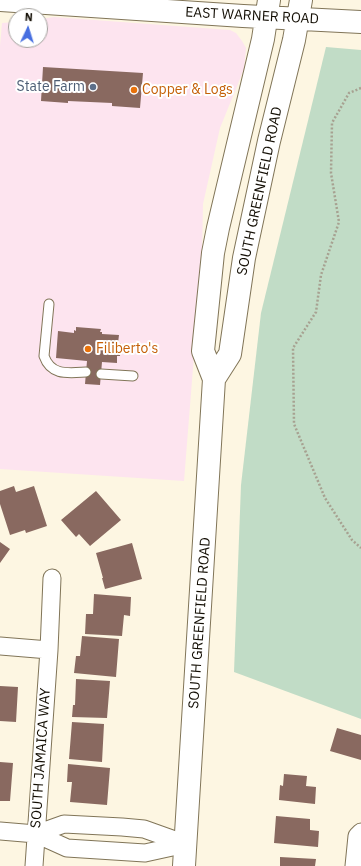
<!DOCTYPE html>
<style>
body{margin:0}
#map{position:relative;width:361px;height:866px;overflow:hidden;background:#fdf6e2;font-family:"IBM Plex Sans",sans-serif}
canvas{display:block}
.north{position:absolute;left:8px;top:8px;width:40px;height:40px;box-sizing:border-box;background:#fff;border:1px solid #a19f9b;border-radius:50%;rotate:4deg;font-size:11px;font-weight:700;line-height:16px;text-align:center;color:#140f05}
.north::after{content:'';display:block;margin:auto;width:14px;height:18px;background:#466ee0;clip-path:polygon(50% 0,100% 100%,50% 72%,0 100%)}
</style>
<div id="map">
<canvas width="361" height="866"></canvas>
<div class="north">N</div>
</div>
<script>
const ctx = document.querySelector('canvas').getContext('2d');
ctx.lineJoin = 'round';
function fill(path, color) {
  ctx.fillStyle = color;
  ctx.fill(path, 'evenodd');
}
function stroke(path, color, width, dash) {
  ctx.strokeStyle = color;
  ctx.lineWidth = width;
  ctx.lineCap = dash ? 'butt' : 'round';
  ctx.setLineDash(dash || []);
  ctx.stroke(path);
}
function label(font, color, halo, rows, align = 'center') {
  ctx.font = font + ' "IBM Plex Sans",sans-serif';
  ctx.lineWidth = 4;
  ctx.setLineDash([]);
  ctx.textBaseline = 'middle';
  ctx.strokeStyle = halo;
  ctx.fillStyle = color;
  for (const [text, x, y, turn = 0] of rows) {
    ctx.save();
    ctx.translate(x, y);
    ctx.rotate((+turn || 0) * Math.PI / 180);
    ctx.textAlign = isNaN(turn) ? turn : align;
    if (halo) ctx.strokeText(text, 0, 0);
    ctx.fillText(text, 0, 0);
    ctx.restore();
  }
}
fill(new Path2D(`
 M54,17L230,30L236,33L242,41L246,48L244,69L220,128L203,204L202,255L184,481L0,469V46L2,23L16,22V40H40V19Z`), '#fde4ef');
fill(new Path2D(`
 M326,47L361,50V719L234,672L241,485L261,313Z`), '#c1dcc6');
fill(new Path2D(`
 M43,67L143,73L140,108L112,106V103L68,101V103L41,101Z
 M76,327L101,329L100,332H102V334L119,335L118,343H121L120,356H117V363L102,362L100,385L85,384L87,361L56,358L58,331L74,333V330L76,331Z
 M14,486L16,492L34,486L47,526L26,533L25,530L10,535L0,504V491Z
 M96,491L121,520L90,546L79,534L76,537L61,520Z
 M0,542L10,549L0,563Z
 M132,543L142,579L105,589L102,578H103L96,553Z
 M94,594L131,597L130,616L124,615L122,636L85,634L86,614H93Z
 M82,636L119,639L116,677L74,673L76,656H80Z
 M76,679L110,681L107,718L72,717L73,705H75Z
 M0,686L18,687L16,722L0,721Z
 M72,722L104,724L102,762L69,759Z
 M337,728L361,735V760L330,751Z
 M0,762L13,763L10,801H0Z
 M68,764L110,768L107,805L70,802L72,782H67Z
 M284,774L307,776L306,786L316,787L315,804L279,800L280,785L283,786Z
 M276,816L310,819V830L319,831L318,847L274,843Z
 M280,857L316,859L315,866H280Z`), '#896960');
const lane = new Path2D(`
 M49,304L44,356C51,376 68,373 86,372
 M101,374L133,376`);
const street = new Path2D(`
 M0,646L49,650
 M0,831L36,834L67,848L145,853L186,844
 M36,834L64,824L122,827L144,829L186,844
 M34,866L49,650L52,578
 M354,866L357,836L361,832`);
const secondary = new Path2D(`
 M0,0L243,16L361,22
 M214,379L230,354L244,258L269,141L294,40L301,0
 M184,866L214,379L203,351L213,253L218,228L263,39L269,0`);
stroke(lane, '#817558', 11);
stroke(street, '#817558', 19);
stroke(secondary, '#817558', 24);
stroke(new Path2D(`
 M361,88L349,93L332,123L331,173L339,222L321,275L316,312L293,348L294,424L325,498L352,540L361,548`), '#a7a191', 2.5, [2, 2]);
stroke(lane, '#fff', 9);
stroke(street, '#fff', 17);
stroke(secondary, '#fff', 22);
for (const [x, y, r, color] of [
 [93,87,4,"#5c6f8a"],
 [134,90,4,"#e8710a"],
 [88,349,4,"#e8710a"]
]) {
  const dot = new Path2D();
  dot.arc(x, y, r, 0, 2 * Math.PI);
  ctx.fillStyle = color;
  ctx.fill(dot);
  stroke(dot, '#fff', 1.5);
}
label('14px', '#140f05', '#fff', [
 ["EAST WARNER ROAD",252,16,3],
 ["SOUTH GREENFIELD ROAD",260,191,-78],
 ["SOUTH GREENFIELD ROAD",200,623,-86],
 ["SOUTH JAMAICA WAY",41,758,-86]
]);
label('14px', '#4e5e75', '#fff', [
 ["State Farm",85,87]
], 'right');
label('14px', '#c56008', '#fff', [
 ["Copper & Logs",142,90],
 ["Filiberto's",96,349]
], 'left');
</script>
